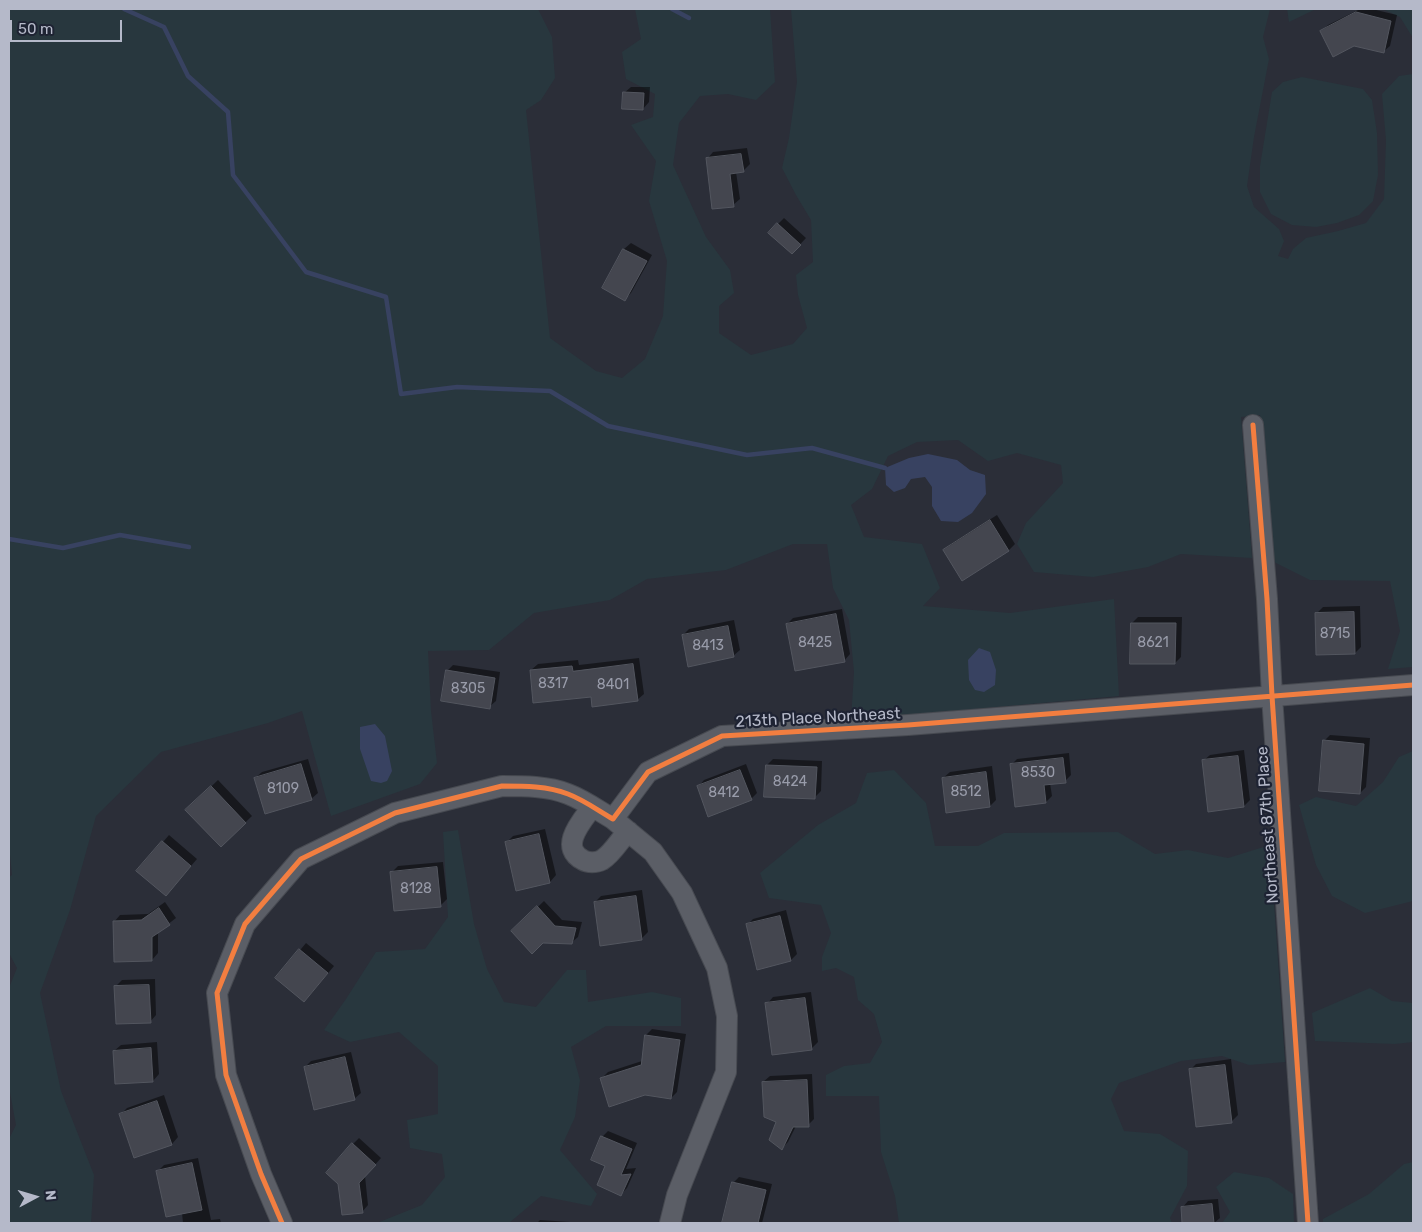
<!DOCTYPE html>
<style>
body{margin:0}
#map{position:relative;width:1422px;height:1232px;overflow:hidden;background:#2b2e38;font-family:Rubik,sans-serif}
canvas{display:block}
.frame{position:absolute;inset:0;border:10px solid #b5b9c9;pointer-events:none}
.north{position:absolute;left:10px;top:1172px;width:50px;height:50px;-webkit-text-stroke:4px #1e2333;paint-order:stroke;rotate:84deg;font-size:14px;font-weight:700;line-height:20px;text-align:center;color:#b5b9c9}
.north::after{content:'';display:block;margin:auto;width:18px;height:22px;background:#b5b9c9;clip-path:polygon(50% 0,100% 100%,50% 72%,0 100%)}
.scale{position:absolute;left:10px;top:20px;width:112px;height:22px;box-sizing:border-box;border:2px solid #b5b9c9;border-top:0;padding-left:6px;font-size:15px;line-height:18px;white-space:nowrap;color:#b5b9c9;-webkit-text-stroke:4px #1e2333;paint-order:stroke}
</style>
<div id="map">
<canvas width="1422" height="1232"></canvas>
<div class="frame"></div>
<div class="north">N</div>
<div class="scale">50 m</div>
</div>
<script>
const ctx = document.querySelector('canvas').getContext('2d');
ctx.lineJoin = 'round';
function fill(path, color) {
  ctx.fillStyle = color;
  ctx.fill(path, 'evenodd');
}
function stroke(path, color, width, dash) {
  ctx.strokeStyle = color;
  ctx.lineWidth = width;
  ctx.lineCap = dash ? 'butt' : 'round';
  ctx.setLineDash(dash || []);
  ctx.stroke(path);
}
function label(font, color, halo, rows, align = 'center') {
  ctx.font = font + ' Rubik,sans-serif';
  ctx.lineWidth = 4.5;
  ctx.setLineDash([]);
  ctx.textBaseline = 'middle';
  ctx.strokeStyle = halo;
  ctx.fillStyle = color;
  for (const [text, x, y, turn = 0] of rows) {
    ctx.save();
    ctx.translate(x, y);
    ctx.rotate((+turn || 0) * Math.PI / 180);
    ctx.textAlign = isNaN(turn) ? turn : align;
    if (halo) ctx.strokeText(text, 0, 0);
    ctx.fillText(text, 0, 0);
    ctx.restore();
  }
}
fill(new Path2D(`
 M9,9H538L552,37L555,78L541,100L526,110L550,338L596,371L622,378L645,359L663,316L667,261L649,201L656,161L631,125L653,117L655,94L626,79L622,52L641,39L635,9H770L775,82L756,100L728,94L700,96L679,123L673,165L706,237L730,270L734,293L719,306V333L751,355L793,344L807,328L798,295L796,275L813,262L811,220L796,195L782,168L789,138L797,82L791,9H1270L1263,37L1269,59L1254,137L1247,186L1254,207L1279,229L1284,241L1278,256L1288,259L1293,249L1306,238L1338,231L1366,223L1384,199L1386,140L1382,94L1399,76L1413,74V667L1388,669L1400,631L1390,581L1310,580L1272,561L1260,415L1241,417L1252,558L1181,554L1148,567L1093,577L1034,572L1017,544L1026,523L1063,483L1061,465L1017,453L988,461L958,440L917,442L888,456L872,489L851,505L864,537L922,544L940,588L923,606L1010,613L1114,599L1119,696L851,720L854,672L849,620L833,588L827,544H793L726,570L647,579L610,600L534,613L489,650L428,651L431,711L437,763L420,784L331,816L302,711L268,723L161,752L96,816L70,910L40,993L61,1091L94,1175L91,1223H9V1139L16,1125L9,1087V988L17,968L9,953V877L12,875L9,845Z
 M1287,9H1316L1289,22Z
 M1383,9H1413V38L1400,17Z
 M1302,77L1363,89L1372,100L1377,133L1378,175L1373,201L1359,215L1337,223L1316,227L1292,225L1271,214L1260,192V166L1272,92L1283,82Z
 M1413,751V901L1365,913L1332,896L1316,865L1299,805L1316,797L1356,806L1383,782L1399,757Z
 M894,770L926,803L935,846H978L1004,833L1118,832L1155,854L1188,850L1228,858L1270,845L1285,1062L1249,1065L1222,1056L1181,1061L1119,1083L1111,1099L1124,1131L1160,1134L1188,1151L1187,1186L1170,1218L1172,1223H899L895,1196L881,1152L879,1096H826V1075L844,1066L870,1063L882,1042L874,1014L858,1000L854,977L836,968L822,971V957L831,933L821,905L769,898L760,873L818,825L856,803L867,773Z
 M458,830L474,924L487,969L504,1002L536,1007L567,970H586L588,1002L652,992L681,998V1026H606L571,1047L580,1080L575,1117L560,1150L597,1194L591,1206L541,1196L509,1223H377L422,1205L445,1177L442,1154L410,1148L407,1120L438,1114V1066L399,1032L350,1042L324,1030L346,999L376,952L425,949L448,917L443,832Z
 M1370,988L1392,1001L1413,1003V1042L1395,1044L1315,1041L1312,1013Z
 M1413,1162V1223H1323V1219L1369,1194L1404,1164Z
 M1234,1172L1269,1178L1293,1194L1294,1223H1222L1230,1212L1216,1187Z`), '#28373e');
fill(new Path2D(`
 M928,454L957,460L970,470L985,475L986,494L972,513L958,522L941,521L932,506V487L925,477L911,479L905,488L894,492L886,485L885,468L909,458Z
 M979,648L990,652L996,670L995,685L984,692L975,690L969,680L968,660Z
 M375,724L385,736L392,771L387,781L381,783L371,781L360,749V727Z`), '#384261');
fill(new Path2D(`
 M1360,9H1372L1397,15L1390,46L1383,52L1322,31L1328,25Z
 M631,87H650L649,102L643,109L624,93Z
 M747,148L750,164L743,171L736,172L740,199L733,205L707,159L713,152Z
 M784,218L806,238L792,253L770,232Z
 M631,243L652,255L631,293L625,299L604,288L624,249Z
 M997,515L1015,544L1009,550H945L951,544Z
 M1360,606L1361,647L1355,653L1316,614L1323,607Z
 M842,609L850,654L844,661L787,624L793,618Z
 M1138,617H1182L1181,657L1175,663L1132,623Z
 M734,620L740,650L733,656L683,635L689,629Z
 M639,658L644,694L637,700L592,696L531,670L538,664L578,660L579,665Z
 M453,665L500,672L496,701L489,707L447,671Z
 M1330,735L1370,738L1366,787L1360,793L1324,741Z
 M1244,750L1250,800L1244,806L1203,761L1210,755Z
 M1069,753L1071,775L1065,781L1050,783L1052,796L1046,802L1011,765L1017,759Z
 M308,759L318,793L311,799L255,778L262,772Z
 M773,759L822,761L821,791L815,797L767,765Z
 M746,764L757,793L751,799L698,787L704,780Z
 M992,766L996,800L990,806L947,811L943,778L950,772Z
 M218,780L252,816L221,846L187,810Z
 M545,829L556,875L550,882L507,842L513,836Z
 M169,835L197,859L172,888L138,871Z
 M443,862L447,899L440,906L392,872L398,866Z
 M642,890L648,932L642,938L601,944L595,902L601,896Z
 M544,901L562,920L582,922L578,937L571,943L513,931Z
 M165,902L176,918L158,932V953L152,960L114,922L120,915L148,914Z
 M786,910L797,954L791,960L758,969L747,925L753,919Z
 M306,943L334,966L310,995L277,978Z
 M155,979L156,1015L150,1022L115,987L122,980Z
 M811,992L818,1042L811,1049L767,1004L773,997Z
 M652,1029L686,1034L677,1092L671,1098L645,1094L602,1078L608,1072L642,1061L646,1035Z
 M157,1042L159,1074L153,1081L114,1051L121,1045Z
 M351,1052L361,1093L354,1099L305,1067L311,1061Z
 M1231,1059L1238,1115L1232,1121L1190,1070L1196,1064Z
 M812,1074L814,1119L808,1125L796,1126L788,1142L782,1148L778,1122L763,1082L770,1076Z
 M164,1095L178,1137L172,1144L135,1156L121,1114L127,1108Z
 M608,1131L637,1143L626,1169L636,1168L627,1188L621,1194L606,1165L602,1137Z
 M359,1138L381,1158L365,1176L368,1205L362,1212L353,1144Z
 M198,1158L211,1220L220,1219L221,1223H183L182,1213L158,1171L164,1165Z
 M739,1177L772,1184L762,1223H724L733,1183Z
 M1218,1199L1220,1218L1214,1223H1183L1182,1208L1188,1201Z
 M540,1220L570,1222V1223H537Z`), '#0007');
stroke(new Path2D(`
 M124,9L164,27L188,76L228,112L233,175L306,272L386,297L401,394L457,387L550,391L608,426L747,455L812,448L885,468
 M672,9L689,18
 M9,539L63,548L120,535L189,547`), '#384261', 4.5);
const building = new Path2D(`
 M1356,12L1391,21L1384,53L1354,46L1333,57L1320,31Z
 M623,92L644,93L643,110L622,109Z
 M741,154L744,172L730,174L734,207L712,209L706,158Z
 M777,223L801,245L792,254L768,233Z
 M623,249L647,261L625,301L602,288Z
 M990,520L1009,551L962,581L943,550Z
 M1354,612L1355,654L1316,655L1315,613Z
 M836,614L845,662L795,671L786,624Z
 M1131,623H1176L1175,664H1130Z
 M728,626L734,657L688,667L682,635Z
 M633,664L638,701L592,707L591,697L533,703L530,670L572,666L573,671Z
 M446,670L495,678L490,709L441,701Z
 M1323,740L1364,744L1360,794L1319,791Z
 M1238,756L1244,807L1208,812L1202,760Z
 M1063,758L1066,783L1044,785L1046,803L1015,807L1010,764Z
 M301,764L312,800L265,814L254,778Z
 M766,765L817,767L815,799L764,797Z
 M740,770L752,800L708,817L697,786Z
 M986,772L990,807L946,813L942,778Z
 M211,786L246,823L221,847L185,810Z
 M539,834L550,883L516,891L505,842Z
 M162,841L191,866L166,896L136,871Z
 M437,867L441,907L394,911L390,872Z
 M636,896L642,940L600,946L594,902Z
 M537,906L555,926L576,928L572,944L543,943L532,954L511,931Z
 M159,908L170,925L152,937V961L114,962L113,921L141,920Z
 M780,916L791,961L757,970L746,924Z
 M299,949L328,973L304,1002L275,978Z
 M149,985L151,1023L116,1024L114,986Z
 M805,998L812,1050L772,1055L765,1003Z
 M645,1035L680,1040L671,1099L645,1095L609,1107L600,1078L641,1065Z
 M151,1048L153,1082L115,1084L113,1051Z
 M345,1057L355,1100L314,1110L304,1067Z
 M1225,1065L1232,1123L1196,1127L1189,1069Z
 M807,1080L809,1127H793L782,1150L769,1140L776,1122L764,1117L762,1082Z
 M157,1101L172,1145L134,1158L119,1114Z
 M601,1136L632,1149L621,1175L631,1174L621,1196L597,1185L605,1166L591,1160Z
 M352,1143L376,1165L359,1183L363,1213L342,1215L338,1184L326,1173Z
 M192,1163L202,1210L166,1217L156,1171Z
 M732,1182L766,1190L758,1223H722Z
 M1212,1204L1214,1223H1182L1181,1207Z`);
fill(building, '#44464f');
stroke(building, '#53565f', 1);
const minor = new Path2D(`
 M1253,425L1267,599L1272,696L1308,1223
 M592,807C582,821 558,847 583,860C588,863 596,863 602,860C612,854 620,840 628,831
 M613,819L653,852L682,893L717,968L727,1016L726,1072L677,1195L670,1223
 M282,1223L261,1174L226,1075L217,993L245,924L301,859L395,813L502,786C524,786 548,786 568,794C584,800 599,811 613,819L648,772L722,736L908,725L1413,685`);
stroke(minor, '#474a51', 22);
stroke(minor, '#5b5e66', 20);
stroke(new Path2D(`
 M1253,425L1267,599L1272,696L1308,1223
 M282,1223L261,1174L226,1075L217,993L245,924L301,859L395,813L502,786C524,786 548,786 568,794C584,800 599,811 613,819L648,772L722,736L908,725L1413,685`), '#f27e40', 5);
label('14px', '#999caa', null, [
 ["8715",1335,634],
 ["8425",815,643],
 ["8621",1153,643],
 ["8413",708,646],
 ["8317",553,684],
 ["8401",613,685],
 ["8305",468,689],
 ["8530",1038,773],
 ["8424",790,782],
 ["8109",283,789],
 ["8512",966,792],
 ["8412",724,793],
 ["8128",416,889]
]);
label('16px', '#b5b9c9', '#1e2333', [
 ["213th Place Northeast",818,718,-3],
 ["Northeast 87th Place",1268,825,-94]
]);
</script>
